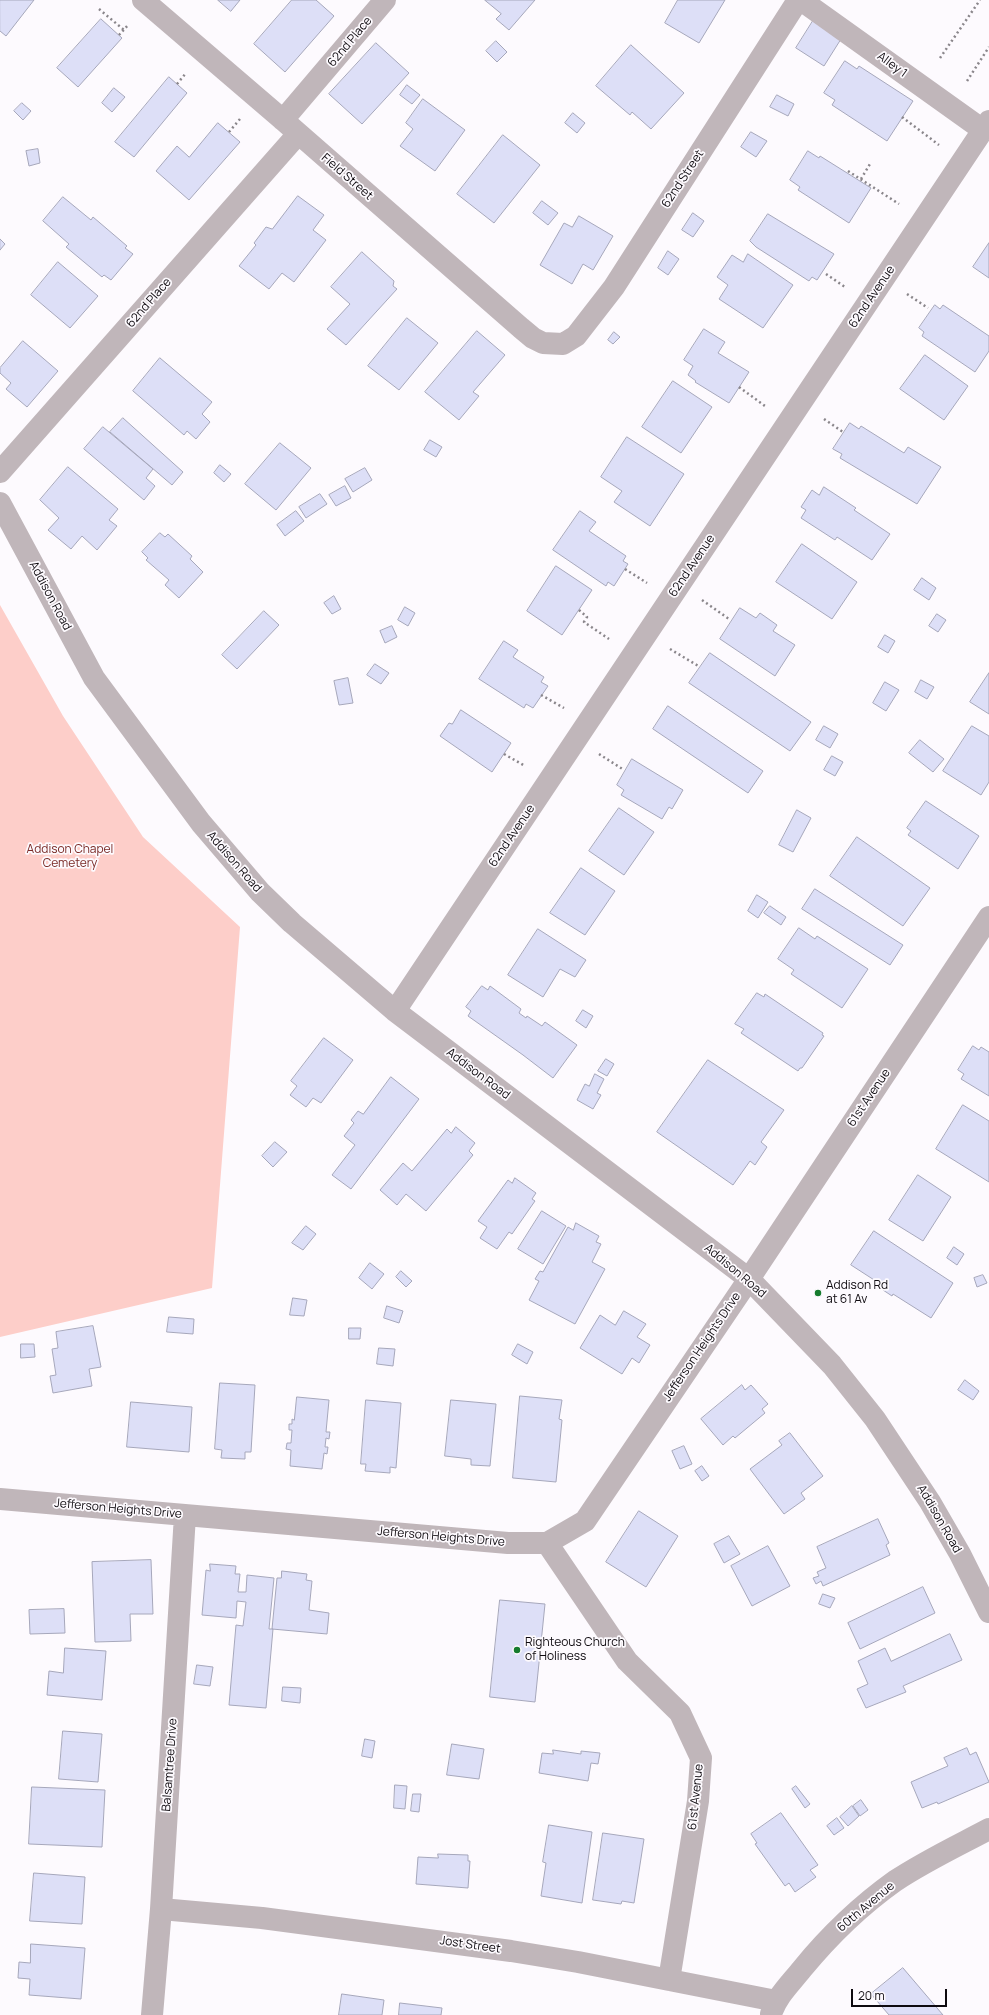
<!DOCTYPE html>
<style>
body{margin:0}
#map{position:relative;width:989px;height:2015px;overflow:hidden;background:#fdfafe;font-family:Manrope,sans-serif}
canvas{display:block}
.scale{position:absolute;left:851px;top:1989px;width:96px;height:18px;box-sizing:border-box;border:2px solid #0e0a0f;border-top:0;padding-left:5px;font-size:12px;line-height:14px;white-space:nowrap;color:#0e0a0f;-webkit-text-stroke:3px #fdfafe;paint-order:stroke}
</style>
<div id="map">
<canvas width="989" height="2015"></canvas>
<div class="scale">20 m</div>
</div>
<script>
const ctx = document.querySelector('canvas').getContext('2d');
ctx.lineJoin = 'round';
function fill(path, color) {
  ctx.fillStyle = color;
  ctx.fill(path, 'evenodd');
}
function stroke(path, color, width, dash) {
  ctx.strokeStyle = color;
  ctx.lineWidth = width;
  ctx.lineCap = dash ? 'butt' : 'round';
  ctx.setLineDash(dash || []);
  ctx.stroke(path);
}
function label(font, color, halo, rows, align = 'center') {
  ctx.font = font + ' Manrope,sans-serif';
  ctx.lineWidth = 3.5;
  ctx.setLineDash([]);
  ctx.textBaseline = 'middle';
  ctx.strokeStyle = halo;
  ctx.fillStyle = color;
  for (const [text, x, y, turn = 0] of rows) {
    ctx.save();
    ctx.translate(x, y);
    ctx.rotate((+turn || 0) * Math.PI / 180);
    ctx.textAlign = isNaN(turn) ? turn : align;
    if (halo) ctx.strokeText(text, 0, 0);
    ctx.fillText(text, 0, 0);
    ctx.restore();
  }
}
fill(new Path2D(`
 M0,605L63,716L143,837L240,927L212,1288L0,1337Z`), '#fdcec9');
const building = new Path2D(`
 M0,0H34L6,36L0,31Z
 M218,0H240L231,11Z
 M292,0H316L334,16L285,72L254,44Z
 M485,0H535L509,30L496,19L501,14Z
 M678,0H725L699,43L665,23Z
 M101,19L122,38L78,87L57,68Z
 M813,21L841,39L824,66L796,48Z
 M496,41L507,52L497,62L486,51Z
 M376,43L409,73L362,124L329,94Z
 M631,45L684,93L651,129L632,112L630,115L596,86Z
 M845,61L857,69L859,66L913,101L887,141L832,105L835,100L824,93Z
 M169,77L187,93L134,157L115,142Z
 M407,85L420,95L412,104L400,95Z
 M114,88L125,97L112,112L102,103Z
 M777,95L794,104L788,116L770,107Z
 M423,99L465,130L435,171L400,146L413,129L406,123Z
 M22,103L31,111L23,120L14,111Z
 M573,113L585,123L577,133L565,123Z
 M218,123L240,142L189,200L156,171L177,146L189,157Z
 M751,132L767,141L756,157L741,147Z
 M503,135L540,165L494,223L457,194Z
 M38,149L40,163L29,166L26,151Z
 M808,151L819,158L820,156L871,188L849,223L798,190L800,187L790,180Z
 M298,196L324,215L313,230L326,240L294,282L282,273L269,289L239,266L256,245L254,243L266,227L272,229Z
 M63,197L91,220L93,217L127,246L125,248L133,254L111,280L104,275L102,277L66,247L69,244L43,221Z
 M542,201L558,213L548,225L533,213Z
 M693,213L704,221L693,237L682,230Z
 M768,214L834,254L817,280L812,277L809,281L756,247L750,241Z
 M579,216L613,236L593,270L583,264L572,284L540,265L564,223L572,227Z
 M0,239L5,244L0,250Z
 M989,243V278L973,267Z
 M668,251L679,259L668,275L658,268Z
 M362,252L394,281L393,286L397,289L346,345L327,329L350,304L331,287Z
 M748,254L793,285L763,328L719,299L728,285L717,277L732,255L743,262Z
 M58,262L98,296L70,328L31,295Z
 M935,305L940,309L943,305L989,336V351L975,372L922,336L924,332L919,328Z
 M407,318L438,343L399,390L368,366Z
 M704,329L725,342L718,353L749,372L729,403L695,382L696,381L688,375L693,366L684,360Z
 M477,331L505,355L473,392L479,396L459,420L425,392Z
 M614,332L620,337L613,344L608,340Z
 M23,341L58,371L27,407L6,389L11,383L0,373V368Z
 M925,355L968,386L944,420L900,389Z
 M160,358L212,402L202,414L210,422L196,439L187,431L184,435L133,391Z
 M673,381L712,407L681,453L642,427Z
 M123,418L183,472L172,485L110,432Z
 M850,423L859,429L861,426L904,453L908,447L941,467L917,504L840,458L842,454L833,449Z
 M103,427L153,469L146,478L155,486L144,500L84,449Z
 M627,437L684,474L650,526L614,502L622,491L601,477Z
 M430,440L442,447L436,457L424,450Z
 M280,443L311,468L276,510L245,484Z
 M220,465L231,474L224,482L214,473Z
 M68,467L118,509L109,520L117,526L97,550L82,536L71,549L48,530L59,518L40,500Z
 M365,468L372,480L353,492L345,479Z
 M345,486L351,498L336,506L329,495Z
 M824,487L856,508L854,510L890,534L872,560L837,537L835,540L801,518L806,510L801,507L812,490L819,495Z
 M320,494L327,504L306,518L299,507Z
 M296,511L304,521L285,536L277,525Z
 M580,511L596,522L589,531L626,556L623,561L628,564L614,586L608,582L606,586L553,550Z
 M160,533L165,537L168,534L192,556L190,559L203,572L179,598L165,585L169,580L146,560L148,558L142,552Z
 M802,544L857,582L832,619L776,582Z
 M556,566L592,590L562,635L527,611Z
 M922,578L936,588L929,600L914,590Z
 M334,596L341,609L332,614L324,603Z
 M405,607L415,613L408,626L398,620Z
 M740,608L756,618L760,613L777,625L773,631L795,645L775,676L720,639Z
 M264,611L279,625L237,669L222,655Z
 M937,614L946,620L938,632L929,626Z
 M392,626L397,637L385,643L380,631Z
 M885,635L895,641L888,653L878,647Z
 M504,641L518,650L513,657L544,677L541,682L548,686L533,708L526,704L524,708L479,679Z
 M710,653L811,722L790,751L689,683Z
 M375,664L389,673L381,684L367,675Z
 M989,673V714L970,702Z
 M348,678L353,703L339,705L334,681Z
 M921,680L934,687L927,699L915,692Z
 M885,682L899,690L886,711L873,703Z
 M668,706L763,771L748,793L653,729Z
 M461,710L511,743L492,772L440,736L449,723L452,724Z
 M824,726L838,734L830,748L816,740Z
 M972,726L989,736V782L981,795L943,771Z
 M920,740L944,759L933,772L909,753Z
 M832,756L843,762L835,776L824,770Z
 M632,759L683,790L672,809L669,807L662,819L621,795L624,790L617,785Z
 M926,801L979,836L958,869L908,835L911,831L907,828Z
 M619,808L654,832L624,875L589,851Z
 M797,810L811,818L793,852L779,845Z
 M857,837L930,888L903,926L830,876Z
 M581,868L615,891L585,935L550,913Z
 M815,889L903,945L890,965L802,909Z
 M757,895L768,902L758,918L748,911Z
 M770,906L786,917L781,925L764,913Z
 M799,928L815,939L817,936L868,969L842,1008L791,974L794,970L778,959Z
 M538,929L586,960L575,977L560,969L543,997L508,975Z
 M482,986L488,990L490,986L521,1009L519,1013L526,1018L527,1016L542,1026L545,1022L577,1045L553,1078L523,1055L468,1016L471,1011L466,1007Z
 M757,993L764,997L765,994L823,1033L822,1035L824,1036L802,1068H800L798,1071L741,1033L744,1029L735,1024Z
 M583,1010L593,1016L586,1028L576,1021Z
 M324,1038L353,1060L321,1103L313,1098L306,1107L290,1095L297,1086L291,1081Z
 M973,1046L979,1050L981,1047L989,1052V1096L961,1079L964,1074L958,1070Z
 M606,1059L614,1064L607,1076L598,1071Z
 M708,1060L784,1110L761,1142L767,1147L755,1165L750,1161L733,1185L657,1132Z
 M595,1074L604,1079L597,1093L601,1095L593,1109L577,1100L585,1084L589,1086Z
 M391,1077L419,1099L351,1189L332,1175L355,1145L344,1136L354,1123L351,1120L358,1111L363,1114Z
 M963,1105L989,1121V1182L936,1149Z
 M456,1127L475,1143L469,1151L473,1155L426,1211L406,1194L397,1205L380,1190L403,1163L412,1171L447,1129L451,1133Z
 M275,1142L287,1152L273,1167L262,1156Z
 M918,1175L951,1197L923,1241L889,1220Z
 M515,1178L536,1193L532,1199L535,1201L512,1234L509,1232L497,1249L480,1238L487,1227L478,1221L508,1180L512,1183Z
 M542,1211L566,1226L543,1264L518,1249Z
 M576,1223L599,1236L596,1242L601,1244L592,1262L605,1269L575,1324L529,1300L539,1281L535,1279L540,1271L543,1272L568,1227L573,1230Z
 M306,1226L316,1234L303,1250L292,1243Z
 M874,1231L953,1283L931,1318L893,1294L892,1296L883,1290L885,1287L851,1265Z
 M954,1247L964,1254L957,1265L947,1258Z
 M370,1263L384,1274L372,1289L359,1278Z
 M401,1271L412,1281L406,1287L396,1277Z
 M983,1275L987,1283L977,1287L974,1278Z
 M293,1298L307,1300L304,1316L290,1315Z
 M387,1306L403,1311L399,1323L384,1318Z
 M624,1311L646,1324L637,1337L650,1345L639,1363L632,1358L622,1374L580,1348L600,1315L615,1325Z
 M169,1317L194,1319L193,1334L167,1332Z
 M93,1326L101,1367L89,1369L92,1386L53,1393L50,1376L56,1375L52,1349L58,1348L56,1332Z
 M349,1328H361L360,1339H349Z
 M21,1344H34L35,1357L21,1358Z
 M518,1344L533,1352L527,1364L512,1355Z
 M379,1348L395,1349L393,1366L377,1364Z
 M965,1380L979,1391L973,1400L958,1390Z
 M220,1383L255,1385L251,1452H245V1459L221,1458L222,1450L215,1449Z
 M742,1385L745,1390L751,1385L768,1404L762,1409L765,1413L735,1438L733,1436L723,1445L701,1419Z
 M520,1396L562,1400L559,1419L562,1420L556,1482L513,1478Z
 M297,1397L329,1400L326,1432H330L329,1439L326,1438L325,1447H328L327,1454L324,1453L322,1469L290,1466L291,1450L286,1449L287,1443H291L292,1430H289V1424H292V1419L294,1420Z
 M366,1400L401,1403L396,1468L390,1467V1473L365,1471L366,1464H361Z
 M451,1400L496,1404L490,1466L471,1465V1459L445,1456Z
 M131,1402L192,1407L189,1452L127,1447Z
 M790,1433L823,1476L801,1493L805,1499L784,1514L750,1469L782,1445L779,1441Z
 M684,1446L692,1464L680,1469L672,1451Z
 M702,1466L709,1476L702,1481L695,1471Z
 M639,1511L678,1536L646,1587L606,1562Z
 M878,1519L889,1543L886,1545L890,1555L823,1586L821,1581L816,1584L813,1578L819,1576L817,1572L826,1568L817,1547Z
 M729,1536L740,1554L724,1563L714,1544Z
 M768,1546L790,1586L752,1606L731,1566Z
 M151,1560L153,1614H130L131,1641L95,1642L92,1562Z
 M210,1564L236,1566L235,1574H240L238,1592H246L247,1575L274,1578L269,1629H273L266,1708L229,1705L236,1625L243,1626L246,1602L237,1601L236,1618L202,1615L206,1570L210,1571Z
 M282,1571L307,1574L306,1580L312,1581L309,1610L329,1613L327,1634L272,1629L277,1578H281Z
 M923,1587L935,1613L860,1649L848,1623Z
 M823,1594L835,1598L830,1608L819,1604Z
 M500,1600L545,1604L535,1702L490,1697Z
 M64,1609L65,1633L30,1634L29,1610Z
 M950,1634L962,1660L903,1686L906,1692L866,1708L857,1689L868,1684L858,1661L885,1648L891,1661Z
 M65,1648L106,1651L102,1700L47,1695L49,1671L63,1673Z
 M197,1665L213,1667L210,1686L194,1684Z
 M283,1687L301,1688L300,1703L282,1701Z
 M63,1731L102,1734L98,1782L59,1779Z
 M365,1739L375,1741L372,1758L362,1756Z
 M452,1744L484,1749L479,1779L447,1775Z
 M967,1748L970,1755L976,1752L989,1782L938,1804L937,1802L922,1808L911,1782L948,1766L944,1758Z
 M553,1750L581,1754V1751L600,1753L598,1764L591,1763L588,1781L539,1773L542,1753L553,1754Z
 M395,1785L407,1786L405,1809L394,1808Z
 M796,1786L810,1804L805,1808L792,1789Z
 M32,1787L105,1790L102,1847L29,1844Z
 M413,1794H421L419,1812L411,1811Z
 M861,1800L868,1810L860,1816L853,1806Z
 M852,1806L859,1816L848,1826L840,1817Z
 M781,1813L818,1865L810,1870L816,1877L795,1892L789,1883L785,1886L755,1844L757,1843L751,1834Z
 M837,1818L844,1828L834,1835L827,1826Z
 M549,1825L592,1832L582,1903L541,1896L546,1863L543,1862Z
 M603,1833L644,1839L634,1903L622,1901L621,1904L593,1900Z
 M438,1854L468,1855V1861H470L468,1888L416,1884L418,1857L438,1858Z
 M34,1873L85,1877L82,1924L30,1921Z
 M31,1944L85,1948L81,1999L29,1995L30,1979L18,1978L19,1962L30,1963Z
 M903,1968L943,2015H889L871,1994Z
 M342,1994L384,2000L382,2015H339Z
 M400,2003L442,2008L441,2015H399Z`);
fill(building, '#dddff7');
stroke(building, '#a6a7bb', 1);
stroke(new Path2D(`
 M99,9L124,30
 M119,35L129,24
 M940,58L980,0
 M967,81L989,47
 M177,84L186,73
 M902,117L939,145
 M229,132L240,119
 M848,171L899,204
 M861,179L870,164
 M826,274L845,287
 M907,294L928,308
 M739,387L765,406
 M824,419L843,432
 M625,569L647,583
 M702,600L729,619
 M579,610L587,617L584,622L609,639
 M670,649L700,667
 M541,695L564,708
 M504,754L525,766
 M599,754L624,770`), '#8a868b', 2.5, [2, 3]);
stroke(new Path2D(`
 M143,0L283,120L521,328L533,338L543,343L563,344L576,336L614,287L798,0
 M801,0L983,130
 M283,120L385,0
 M0,472L298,134
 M0,503L94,678L201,823L260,892L292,923L395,1011L749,1279L832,1365L875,1419L930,1502L960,1554L989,1612
 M395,1011L989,121
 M0,1499L508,1543H547L585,1521L749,1279L989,917
 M547,1543L627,1661L680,1713L701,1758L698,1801L669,1980
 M161,1909L262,1918L511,1951L578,1962L776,2001
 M771,2014C777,1996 790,1984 802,1969C829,1936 860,1906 895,1881C925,1861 957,1846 989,1829
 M152,2015L161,1909L185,1515`), '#c0b6ba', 22);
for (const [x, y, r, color] of [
 [818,1293,4,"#167b2e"],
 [517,1650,4,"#167b2e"]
]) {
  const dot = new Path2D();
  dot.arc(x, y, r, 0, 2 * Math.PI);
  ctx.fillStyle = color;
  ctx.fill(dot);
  stroke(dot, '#fdfafe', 1.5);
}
label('12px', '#0e0a0f', '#fdfafe', [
 ["62nd Place",350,42,-50],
 ["Alley 1",892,65,36],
 ["Field Street",347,177,41],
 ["62nd Street",683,179,-57],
 ["62nd Avenue",872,297,-56],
 ["62nd Place",149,303,-49],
 ["62nd Avenue",692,566,-56],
 ["Addison Road",50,596,62],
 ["62nd Avenue",512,836,-56],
 ["Addison Road",234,862,49],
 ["Addison Road",478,1074,37],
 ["61st Avenue",869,1098,-56],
 ["Addison Road",735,1271,40],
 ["Jefferson Heights Drive",702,1347,-56],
 ["Jefferson Heights Drive",118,1509,5],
 ["Addison Road",939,1519,60],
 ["Jefferson Heights Drive",441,1537,5],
 ["Balsamtree Drive",170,1765,-86],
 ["61st Avenue",696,1797,-84],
 ["60th Avenue",866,1907,-40],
 ["Jost Street",470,1945,8]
]);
label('12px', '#7a2a26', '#fdfafe', [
 ["Addison Chapel",70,850],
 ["Cemetery",70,864]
]);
label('12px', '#0e0a0f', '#fdfafe', [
 ["Addison Rd",826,1286],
 ["at 61 Av",826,1300],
 ["Righteous Church",525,1643],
 ["of Holiness",525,1657]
], 'left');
</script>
